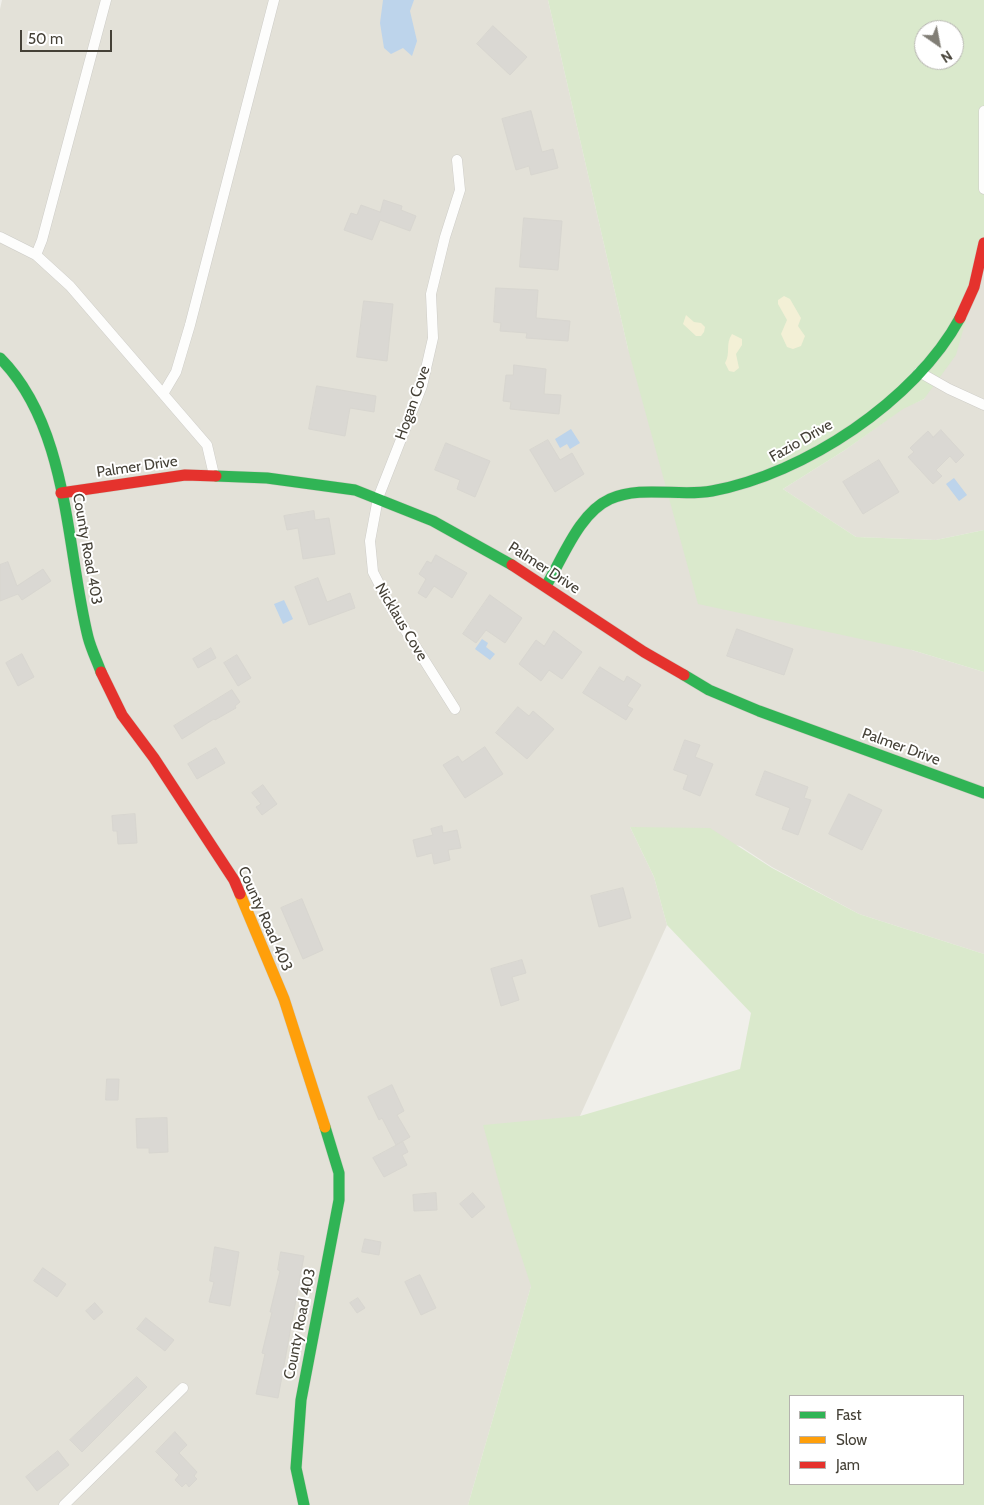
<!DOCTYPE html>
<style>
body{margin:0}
#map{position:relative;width:984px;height:1505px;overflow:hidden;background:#f0efea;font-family:Cabin,sans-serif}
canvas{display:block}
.legend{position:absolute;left:789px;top:1395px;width:175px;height:90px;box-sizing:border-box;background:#fff;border:1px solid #b5b3af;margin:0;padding:6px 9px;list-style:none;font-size:15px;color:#454137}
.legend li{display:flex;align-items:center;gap:10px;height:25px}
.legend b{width:25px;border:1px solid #b5b3af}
.north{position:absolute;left:914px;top:20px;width:50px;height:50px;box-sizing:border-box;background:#fff;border:1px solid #b5b3af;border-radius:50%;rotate:147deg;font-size:14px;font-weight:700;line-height:20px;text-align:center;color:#454137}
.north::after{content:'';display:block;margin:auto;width:18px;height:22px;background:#817e76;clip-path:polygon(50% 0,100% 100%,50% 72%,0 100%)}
.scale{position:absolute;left:20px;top:30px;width:92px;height:22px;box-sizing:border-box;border:2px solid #454137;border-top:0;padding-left:6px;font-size:15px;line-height:18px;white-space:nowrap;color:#454137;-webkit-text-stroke:4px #fff;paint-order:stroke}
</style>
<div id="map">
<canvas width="984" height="1505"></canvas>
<ul class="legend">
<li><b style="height:6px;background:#30b455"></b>Fast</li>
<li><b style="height:6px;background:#ff9f0a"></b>Slow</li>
<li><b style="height:6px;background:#e5322d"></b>Jam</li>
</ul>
<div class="north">N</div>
<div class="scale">50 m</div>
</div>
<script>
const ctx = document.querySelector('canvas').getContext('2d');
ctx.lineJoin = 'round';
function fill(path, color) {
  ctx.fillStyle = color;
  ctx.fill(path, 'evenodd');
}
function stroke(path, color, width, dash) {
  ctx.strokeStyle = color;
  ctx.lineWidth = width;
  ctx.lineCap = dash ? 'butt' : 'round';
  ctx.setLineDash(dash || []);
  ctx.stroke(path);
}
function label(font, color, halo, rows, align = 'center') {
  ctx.font = font + ' Cabin,sans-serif';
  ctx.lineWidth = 4;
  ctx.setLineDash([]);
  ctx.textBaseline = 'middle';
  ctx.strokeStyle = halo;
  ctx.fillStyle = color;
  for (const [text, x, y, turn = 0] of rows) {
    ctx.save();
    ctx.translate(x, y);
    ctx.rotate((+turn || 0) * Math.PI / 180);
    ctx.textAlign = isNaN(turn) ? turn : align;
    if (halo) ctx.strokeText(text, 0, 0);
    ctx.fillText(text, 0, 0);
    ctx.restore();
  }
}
fill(new Path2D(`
 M2,0H548L628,349L912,650L984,672V954L859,914L772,867L740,846L630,827L654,877L667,925L580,1116L468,1505H0V9Z
 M984,248V530L936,540L856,537L783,489L845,450L903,408L924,399Z`), '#e3e1d8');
fill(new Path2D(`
 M548,0H984V256L956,355L924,399L903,409L845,450L783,489L856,537L936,540L984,530V672L912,650L698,604L628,349ZM924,30H954V60H924Z
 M630,827L710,828L772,868L859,914L984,954V1505H468L531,1286L508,1216L483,1125L580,1116L740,1069L751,1013L667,925L654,877ZM790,1396H963V1484H790Z`), '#dae9cc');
fill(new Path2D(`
 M784,296L790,299L801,318L798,326L805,336L801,346L793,349L787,347L781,334L787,320L778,304V300Z
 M686,315L694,322L701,323L705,327L704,332L701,336H696L683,324Z
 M732,334L742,339V345L736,354L739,368L734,372L729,371L725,363C731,353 725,344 732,334Z`), '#f3f0d6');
fill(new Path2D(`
 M383,0H414L410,11L417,41L412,56L403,48L391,54L384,48L380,23Z
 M571,429L580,443L570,449L567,444L560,448L555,439Z
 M954,478L967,495L959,501L946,484Z
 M284,600L293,619L283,624L274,604Z
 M482,639L488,643L486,647L495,654L490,660L475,649Z`), '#bdd4eb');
const building = new Path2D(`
 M493,26L527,57L510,75L477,44Z
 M531,111L542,152L553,149L558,168L531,175L529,166L516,170L502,119Z
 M384,200L402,206L401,210L416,216L410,231L380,220L372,240L344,230L351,213L357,215L361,205L380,212Z
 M524,218L562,221L558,270L520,267Z
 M496,288L538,290L536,318L570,321L568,341L526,338L527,333L500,331L501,323L494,322Z
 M364,301L393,304L387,361L357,357Z
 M514,365L546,369L544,394L561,395L559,414L510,409L511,402L503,401L506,375H513Z
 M317,386L376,396L374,412L350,408L345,436L309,429Z
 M941,430L964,455L956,463L950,456L936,470L942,476L933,484L908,457L914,452L910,448L928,431L933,437Z
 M548,440L560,460L572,453L584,474L555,492L530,450Z
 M446,443L490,461L475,497L457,489L460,480L435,470Z
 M879,460L899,492L863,514L843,482Z
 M314,511L315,520L329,518L335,554L303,559L298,528L287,530L284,516Z
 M436,555L467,573L452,598L434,586L426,598L418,593L426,579L419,574L427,561L431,563Z
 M8,562L17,586L43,569L51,581L22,600L18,594L0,601V565Z
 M318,578L327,602L350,593L355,608L309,625L295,587Z
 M490,595L522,618L505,643L486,630L476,643L463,634Z
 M737,629L793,649L784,675L727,656Z
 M554,631L582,652L562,679L549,670L541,681L519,664L536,640L544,646Z
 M211,648L216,658L198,668L193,659Z
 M22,654L34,677L18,686L6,663Z
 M237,655L251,678L238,686L224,663Z
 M600,667L624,682L627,676L641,685L627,706L633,709L626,720L583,693Z
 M232,690L240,702L235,706L236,708L215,720L214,719L182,739L174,726Z
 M518,707L529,716L533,711L554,729L527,759L496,733Z
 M685,740L700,745L695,757L713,764L700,796L683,789L688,775L674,770Z
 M485,747L503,774L465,798L443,765L458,756L462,762Z
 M216,748L225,763L197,779L188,764Z
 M765,771L808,787L804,798L811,800L798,835L782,829L790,808L756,795Z
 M263,785L277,804L262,815L256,807L261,804L252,793Z
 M849,794L882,810L862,850L829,834Z
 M135,814L137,843L118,844L117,831H113L112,816Z
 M442,826L443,833L457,830L461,848L448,850L450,860L434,864L432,853L417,857L413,840L433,835L431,829Z
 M623,888L631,918L599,927L591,896Z
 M302,899L323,950L303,959L281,908Z
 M522,960L526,973L512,977L519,1000L501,1006L491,969Z
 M107,1079H119L118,1100H106Z
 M392,1085L404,1111L397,1115L410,1137L396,1145L382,1118L379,1120L368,1097Z
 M167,1118L168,1152L149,1153V1148H137L136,1119Z
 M403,1142L408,1152L402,1155L407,1165L384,1177L373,1158Z
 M436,1193L437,1210L414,1211L413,1195Z
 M473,1193L485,1207L472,1218L460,1204Z
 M365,1239L381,1242L379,1255L362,1252Z
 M215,1247L239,1252L230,1306L209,1302L214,1282L210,1281Z
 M281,1252L304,1256L278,1398L256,1394L265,1354L262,1353L272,1312H270L280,1271L278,1270Z
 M43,1268L66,1284L57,1297L34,1281Z
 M420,1275L436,1308L421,1315L405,1282Z
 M358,1298L365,1308L357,1313L350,1303Z
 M95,1303L103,1312L94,1320L86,1311Z
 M146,1318L174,1340L165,1351L137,1329Z
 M137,1377L147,1387L82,1452L70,1440Z
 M175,1432L187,1445L179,1453L197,1472L194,1476L197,1479L189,1487L186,1483L182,1487L175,1480L179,1475L156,1452Z
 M58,1451L69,1465L37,1491L26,1477Z`);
fill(building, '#dad8d3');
stroke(building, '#d8d6d0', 1);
const street = new Path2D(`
 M984,111V189
 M0,237L36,255L70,286L207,445L214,475
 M36,255L42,240L106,0
 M919,372L949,389L984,405
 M163,394L176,372L190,325L274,0
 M455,709L392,609L373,572L370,541L378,498L422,386L433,338L431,294L445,237L460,190L457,160
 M64,1505L183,1388`);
const fast = new Path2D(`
 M0,358C69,427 66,548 88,637C91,649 97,661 101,672
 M216,476L267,478L355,490L433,521L512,565
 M546,586C563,558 579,513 610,499C641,485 680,497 712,491C804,474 915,401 960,318
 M684,675L709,690L759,711L984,793
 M304,1505L296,1468L301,1400L339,1200V1173L325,1127`);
const slow = new Path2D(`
 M240,894L284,999L325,1127`);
const jam = new Path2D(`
 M960,318L974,287L984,243
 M61,493L185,475L216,476
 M512,565L644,652L684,675
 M101,672L122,715L154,758L234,880L240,894`);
stroke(street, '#cecdc8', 11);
stroke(fast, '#ceccc1', 12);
stroke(slow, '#ceccc1', 12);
stroke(jam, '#ceccc1', 12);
stroke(street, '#fdfdfc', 10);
stroke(fast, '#30b455', 11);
stroke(slow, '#ff9f0a', 11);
stroke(jam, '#e5322d', 11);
label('15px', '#454137', '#fff', [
 ["Hogan Cove",413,403,-71],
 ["Fazio Drive",801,441,-30],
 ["Palmer Drive",137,467,-8],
 ["County Road 403",87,549,80],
 ["Palmer Drive",544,568,33],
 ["Nicklaus Cove",401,622,59],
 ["Palmer Drive",901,747,20],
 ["County Road 403",265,919,66],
 ["County Road 403",300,1324,-79]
]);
</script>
